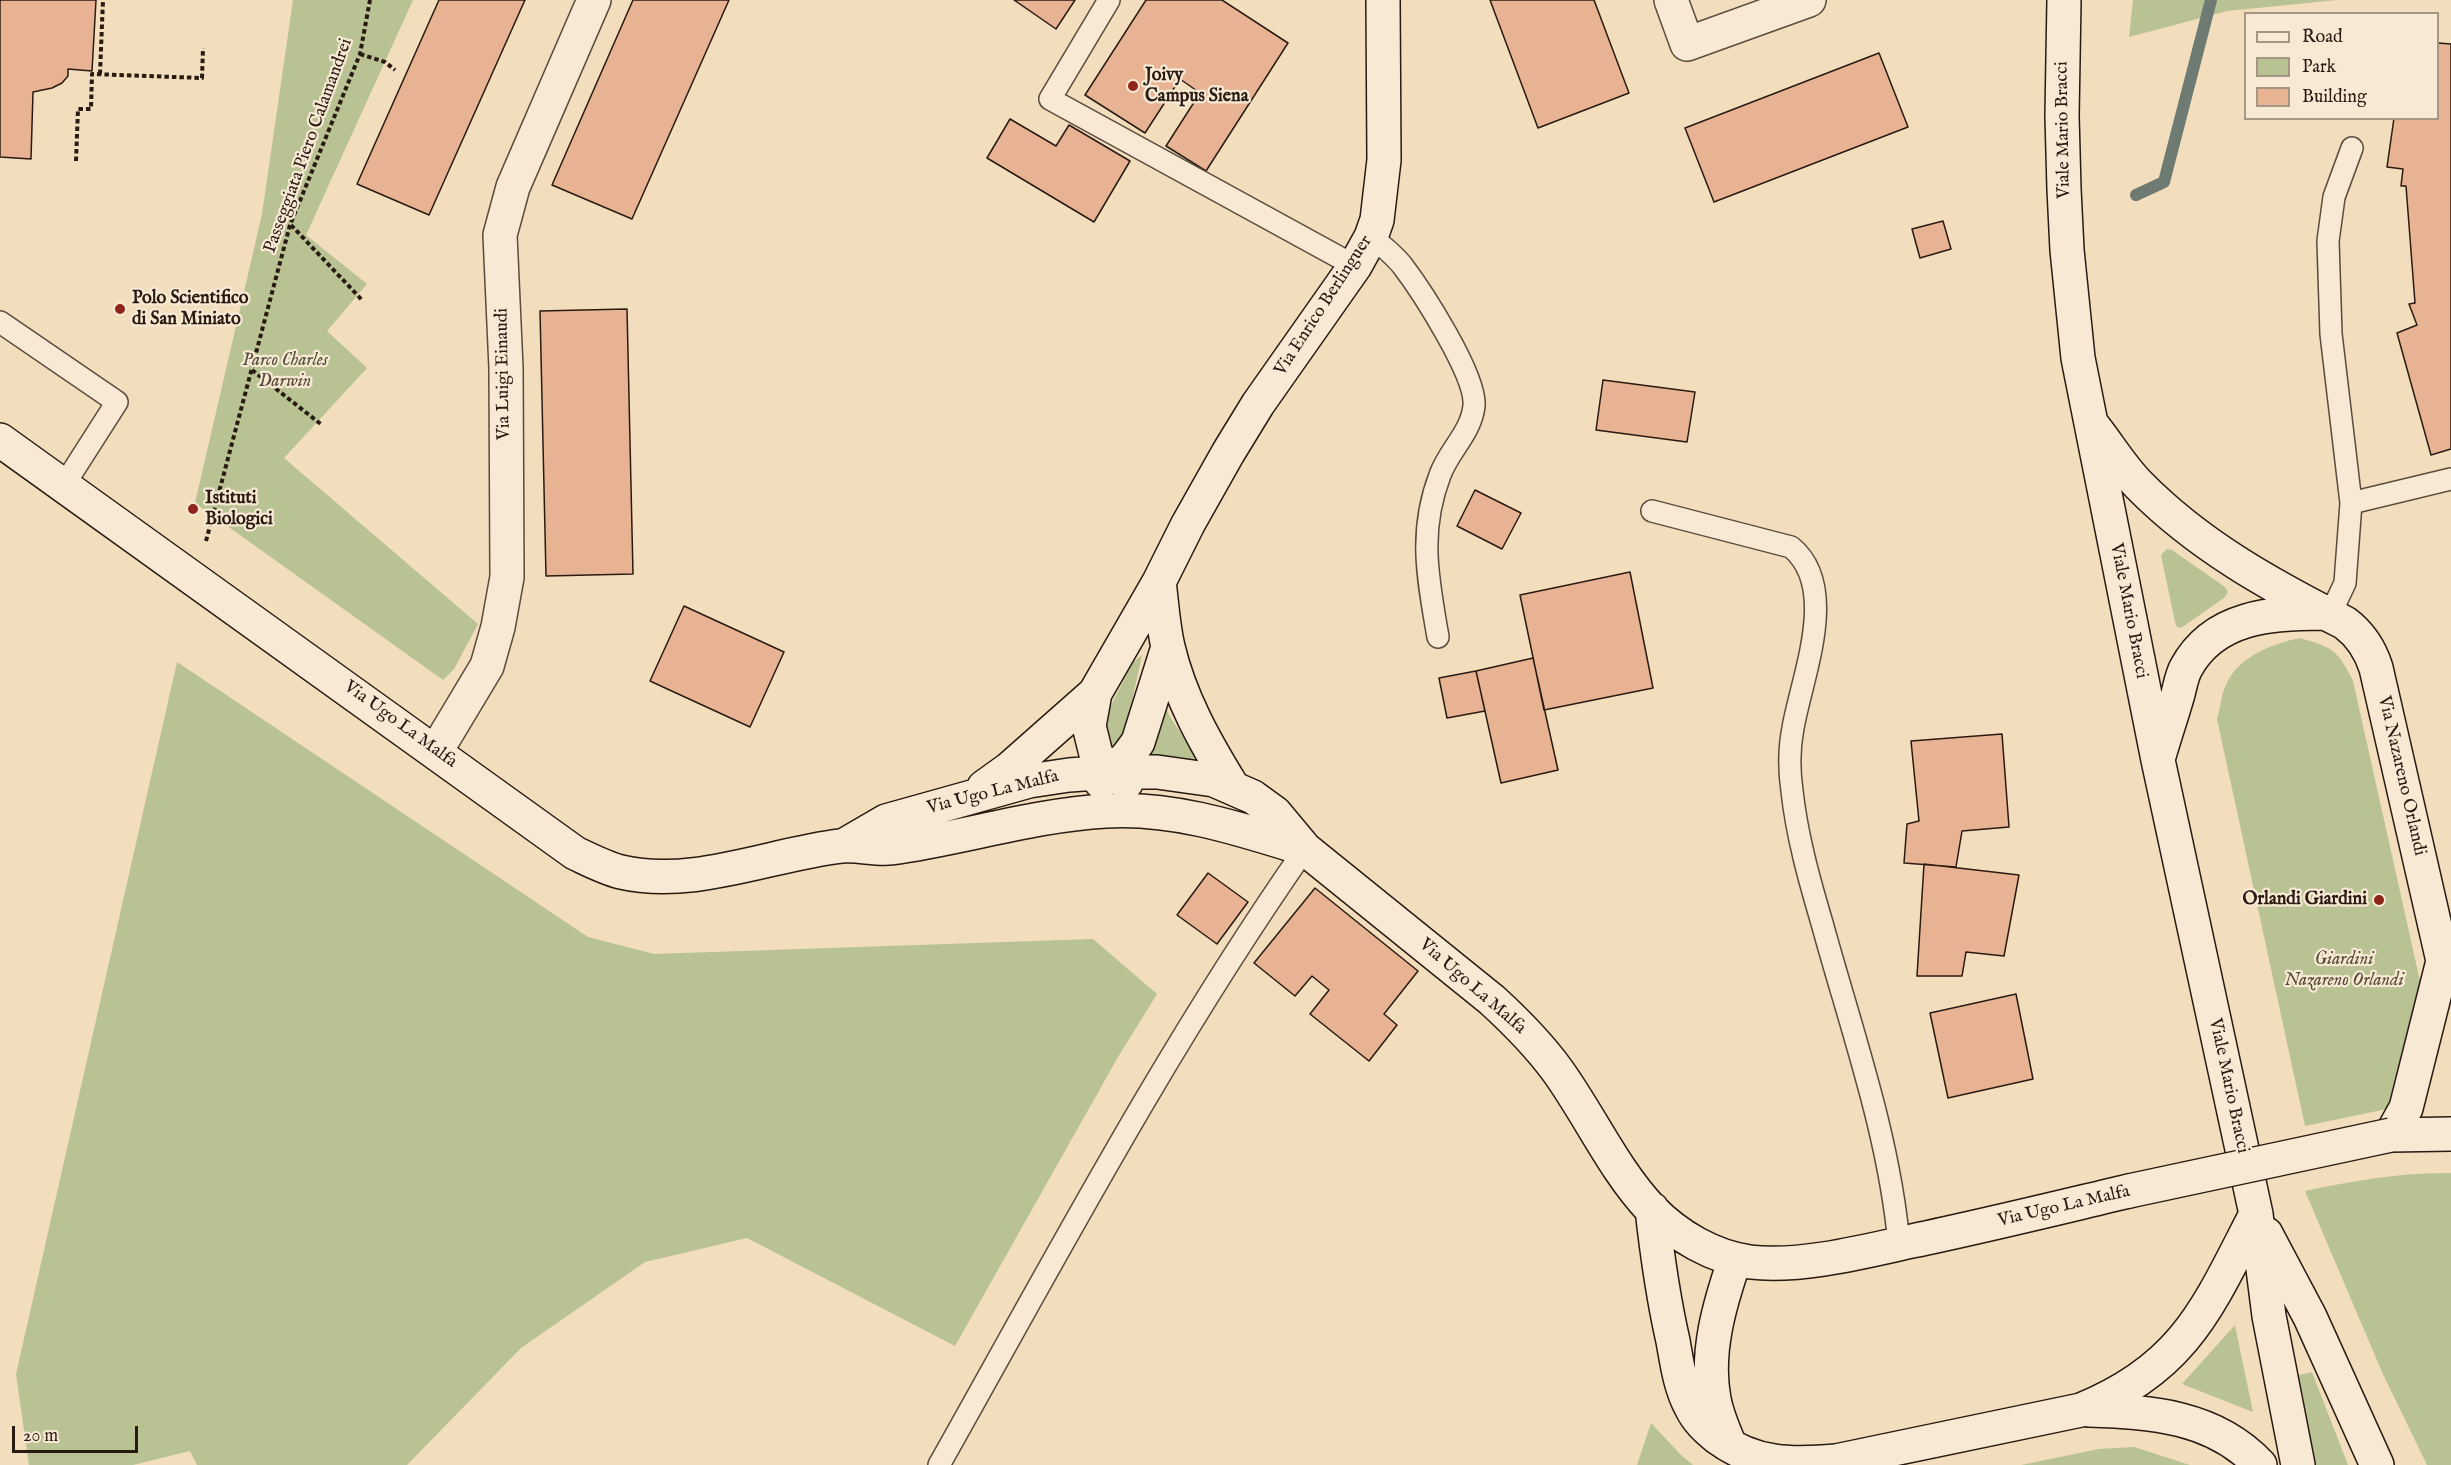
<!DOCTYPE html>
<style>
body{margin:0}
#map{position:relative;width:2451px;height:1465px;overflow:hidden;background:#f2ddbd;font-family:"IM FELL English",serif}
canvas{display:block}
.legend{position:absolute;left:2244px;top:12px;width:195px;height:108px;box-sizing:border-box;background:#f7e9d4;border:2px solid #a59686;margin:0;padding:8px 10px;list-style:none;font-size:18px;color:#291a12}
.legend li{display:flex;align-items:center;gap:12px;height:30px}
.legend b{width:30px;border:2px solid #a59686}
.scale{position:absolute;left:12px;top:1426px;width:126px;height:27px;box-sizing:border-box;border:3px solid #291a12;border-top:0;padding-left:8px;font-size:18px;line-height:21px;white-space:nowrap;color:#291a12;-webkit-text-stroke:4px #f7e9d4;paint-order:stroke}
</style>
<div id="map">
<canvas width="2451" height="1465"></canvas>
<ul class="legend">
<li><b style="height:8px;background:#f7e9d4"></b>Road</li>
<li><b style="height:16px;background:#b8c293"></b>Park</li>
<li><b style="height:16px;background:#e8b392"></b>Building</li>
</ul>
<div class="scale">20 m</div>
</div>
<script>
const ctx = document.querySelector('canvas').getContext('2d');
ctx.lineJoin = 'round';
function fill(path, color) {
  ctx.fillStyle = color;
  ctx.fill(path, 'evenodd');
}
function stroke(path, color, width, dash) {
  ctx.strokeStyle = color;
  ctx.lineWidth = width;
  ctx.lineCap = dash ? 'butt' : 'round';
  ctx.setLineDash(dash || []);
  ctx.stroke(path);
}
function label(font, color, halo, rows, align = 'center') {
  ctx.font = font + ' "IM FELL English",serif';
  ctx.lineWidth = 4.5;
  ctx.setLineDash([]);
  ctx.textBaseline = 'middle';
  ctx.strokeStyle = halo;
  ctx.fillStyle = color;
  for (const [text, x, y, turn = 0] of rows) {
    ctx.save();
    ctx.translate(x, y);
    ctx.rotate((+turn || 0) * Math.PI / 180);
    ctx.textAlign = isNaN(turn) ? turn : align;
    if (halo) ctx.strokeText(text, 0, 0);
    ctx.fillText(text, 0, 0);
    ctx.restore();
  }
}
fill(new Path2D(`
 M293,0H413L306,235L367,284L327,331L367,368L284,458L478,624L454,669L443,680L195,503L262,214Z
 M2133,0H2337L2227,11L2129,37Z
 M2167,549L2172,550L2225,587L2228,592L2224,598L2181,628L2177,627L2175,622L2161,555Z
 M2300,638C2332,647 2338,650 2353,681L2420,981L2387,1109L2305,1126L2217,719C2220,709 2221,697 2225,687C2237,657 2271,644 2300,638Z
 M1142,655L1125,733L1111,757L1104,719L1133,662Z
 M177,662L588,937L654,954L1093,939L1157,994L1118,1057L955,1346L747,1238L645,1262L521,1348L407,1465H197L190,1451L133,1465H29L16,1374Z
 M1163,699L1169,715L1196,757L1189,761L1148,760Z
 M2451,1173V1465H2427L2382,1372L2305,1191C2352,1181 2402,1172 2451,1173Z
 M2235,1325L2253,1412L2182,1384Z
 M2312,1372L2348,1465H2314L2295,1376Z
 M1651,1423L1681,1455L1693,1465H1637Z
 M2134,1447L2190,1465H2021L2099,1449Z`), '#b8c293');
stroke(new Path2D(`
 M2136,195L2164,182L2211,0`), '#6d7b73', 12);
const building = new Path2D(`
 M0,0H96L92,71L68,69V76L62,83L52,88L33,92L31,159L0,157Z
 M439,0H525L429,215L357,184Z
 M633,0H729L632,219L552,185Z
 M1014,0H1075L1056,29Z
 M1146,0H1222L1288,43L1206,171L1166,146L1200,93L1180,79L1145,133L1085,95Z
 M1490,0H1594L1629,93L1538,128Z
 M2438,43L2451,44V449L2431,455L2397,333L2417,325L2409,304L2415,303L2406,186H2401L2403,169L2387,167L2394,118H2438Z
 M1879,53L1908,127L1714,202L1685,128Z
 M1010,119L1056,146L1069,125L1130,161L1094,222L987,158Z
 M1943,221L1951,249L1920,258L1912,229Z
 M627,309L633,574L546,576L540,311Z
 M1603,380L1695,392L1687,442L1596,430Z
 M1475,490L1521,513L1502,549L1457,526Z
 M1630,572L1653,688L1544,710L1520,595Z
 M684,606L784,652L750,727L650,681Z
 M1533,658L1558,770L1501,783L1476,671Z
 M1476,671L1485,711L1447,718L1439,678Z
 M2002,734L2009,827L1962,831L1956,867L1904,863L1907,824L1919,821L1911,741Z
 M1924,864L2019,875L2004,956L1966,952L1962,976H1917Z
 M1208,873L1248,902L1217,944L1177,915Z
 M1315,888L1418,971L1384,1014L1397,1025L1369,1061L1310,1014L1329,990L1312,976L1295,996L1254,963Z
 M2016,994L2033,1079L1948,1098L1930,1013Z`);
fill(building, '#e8b392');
stroke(building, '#291a12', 1.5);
const lane = new Path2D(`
 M1109,0L1050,99L1355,266
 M1371,237C1383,246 1393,254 1402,265C1421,290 1477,376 1474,406C1471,433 1449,450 1440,475C1418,532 1428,579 1438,637
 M0,322L117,402L64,485
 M2351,503L2451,479
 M1652,511L1791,547C1840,587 1802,676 1793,728C1789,748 1789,770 1792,791C1797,836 1809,879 1822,923C1851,1029 1889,1134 1899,1244
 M2325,613L2337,600L2345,583L2351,503L2331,334L2328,241L2334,197L2352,148
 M939,1465C1056,1257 1168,1045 1305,849`);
const street = new Path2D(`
 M1671,0L1687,44L1809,0
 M436,751L487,666L498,627L507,577L506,368L500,235L513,187L594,0`);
const secondary = new Path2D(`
 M2064,0L2062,116L2064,189L2067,250L2078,358L2158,760L2256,1214L2269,1316L2298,1465
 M2094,427C2109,446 2122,468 2139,485C2198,545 2270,585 2345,623C2361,635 2370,649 2376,668L2443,961L2451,979
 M0,440L575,853C590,860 605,868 621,872C693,889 771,854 841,846C858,844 875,850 891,848C963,838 1033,815 1106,811C1175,807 1240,829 1305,849
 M1159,582C1162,604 1163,626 1168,647C1180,698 1205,742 1232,786
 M2159,756C2165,735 2172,715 2178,694C2180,686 2182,675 2186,668C2214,616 2272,613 2323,613
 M1101,782L1127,757L1138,742L1168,647
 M1126,783L1102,763L1096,754L1089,726L1095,693L1159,582L1188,524L1228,453L1258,404L1355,266L1371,237L1377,220L1384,160L1383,0
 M984,787L1009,769L1095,693
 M843,846L886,821L1029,781L1069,775L1112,772H1157L1214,780L1253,797L1275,813L1305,849L1492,1000C1516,1022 1538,1044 1557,1070C1589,1114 1614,1170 1651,1209C1677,1236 1713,1257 1750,1262C1799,1268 1863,1252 1912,1241C1984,1226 2057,1208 2129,1191
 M2391,1135L2406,1108L2443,961
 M2391,1135L2451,1134
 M1652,1209C1657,1254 1663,1297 1673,1341C1677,1363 1680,1387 1691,1407C1697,1420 1707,1429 1718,1438C1755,1465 1792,1465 1836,1461L2081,1410C2185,1368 2208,1307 2256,1214
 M2266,1234L2310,1317L2377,1465
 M2089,1410C2151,1412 2214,1416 2260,1465
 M1729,1443C1723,1429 1717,1415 1714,1399C1705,1352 1720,1303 1735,1259`);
stroke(lane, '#5b4b3d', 24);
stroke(street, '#5b4b3d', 36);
stroke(secondary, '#291a12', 36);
stroke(new Path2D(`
 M360,54L385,62L395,70
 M100,74L103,0
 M76,161L78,109H91L92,74L202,78L203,48
 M291,225L362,300
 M252,370L322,425
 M206,541L290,225L360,54L370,0`), '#291a12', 4, [4.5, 3]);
stroke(lane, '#f7e9d4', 21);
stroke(street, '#f7e9d4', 33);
stroke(secondary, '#f7e9d4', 33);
const secondaryBridge = new Path2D(`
 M2129,1191L2391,1135`);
stroke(secondaryBridge, '#291a12', 36, []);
stroke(secondaryBridge, '#f7e9d4', 33);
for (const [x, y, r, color] of [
 [1133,86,6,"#8f2418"],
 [120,309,6,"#8f2418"],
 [193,509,6,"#8f2418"],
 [2379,900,6,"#8f2418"]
]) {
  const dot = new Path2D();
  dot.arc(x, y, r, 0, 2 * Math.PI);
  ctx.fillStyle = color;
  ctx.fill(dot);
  stroke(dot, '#f7e9d4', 2);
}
label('bold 18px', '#291a12', '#f7e9d4', [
 ["Joivy",1145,76],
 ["Campus Siena",1145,97],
 ["Polo Scientifico",132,299],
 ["di San Miniato",132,320],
 ["Istituti",205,499],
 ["Biologici",205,520],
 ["Orlandi Giardini",2367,900,"right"]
], 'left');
label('18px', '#291a12', '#f7e9d4', [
 ["Viale Mario Bracci",2064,130,-91],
 ["Passeggiata Piero Calamandrei",309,146,-70],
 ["Via Enrico Berlinguer",1324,306,-57],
 ["Via Luigi Einaudi",504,374,-91],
 ["Viale Mario Bracci",2128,611,79],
 ["Via Ugo La Malfa",400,725,36],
 ["Via Nazareno Orlandi",2401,776,77],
 ["Via Ugo La Malfa",993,793,-14],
 ["Via Ugo La Malfa",1472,987,41],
 ["Viale Mario Bracci",2228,1086,78],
 ["Via Ugo La Malfa",2064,1207,-13]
]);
label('italic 18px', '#544c39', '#f7e9d4', [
 ["Parco Charles",285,361],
 ["Darwin",285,382],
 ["Giardini",2344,960],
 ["Nazareno Orlandi",2344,981]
]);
</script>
